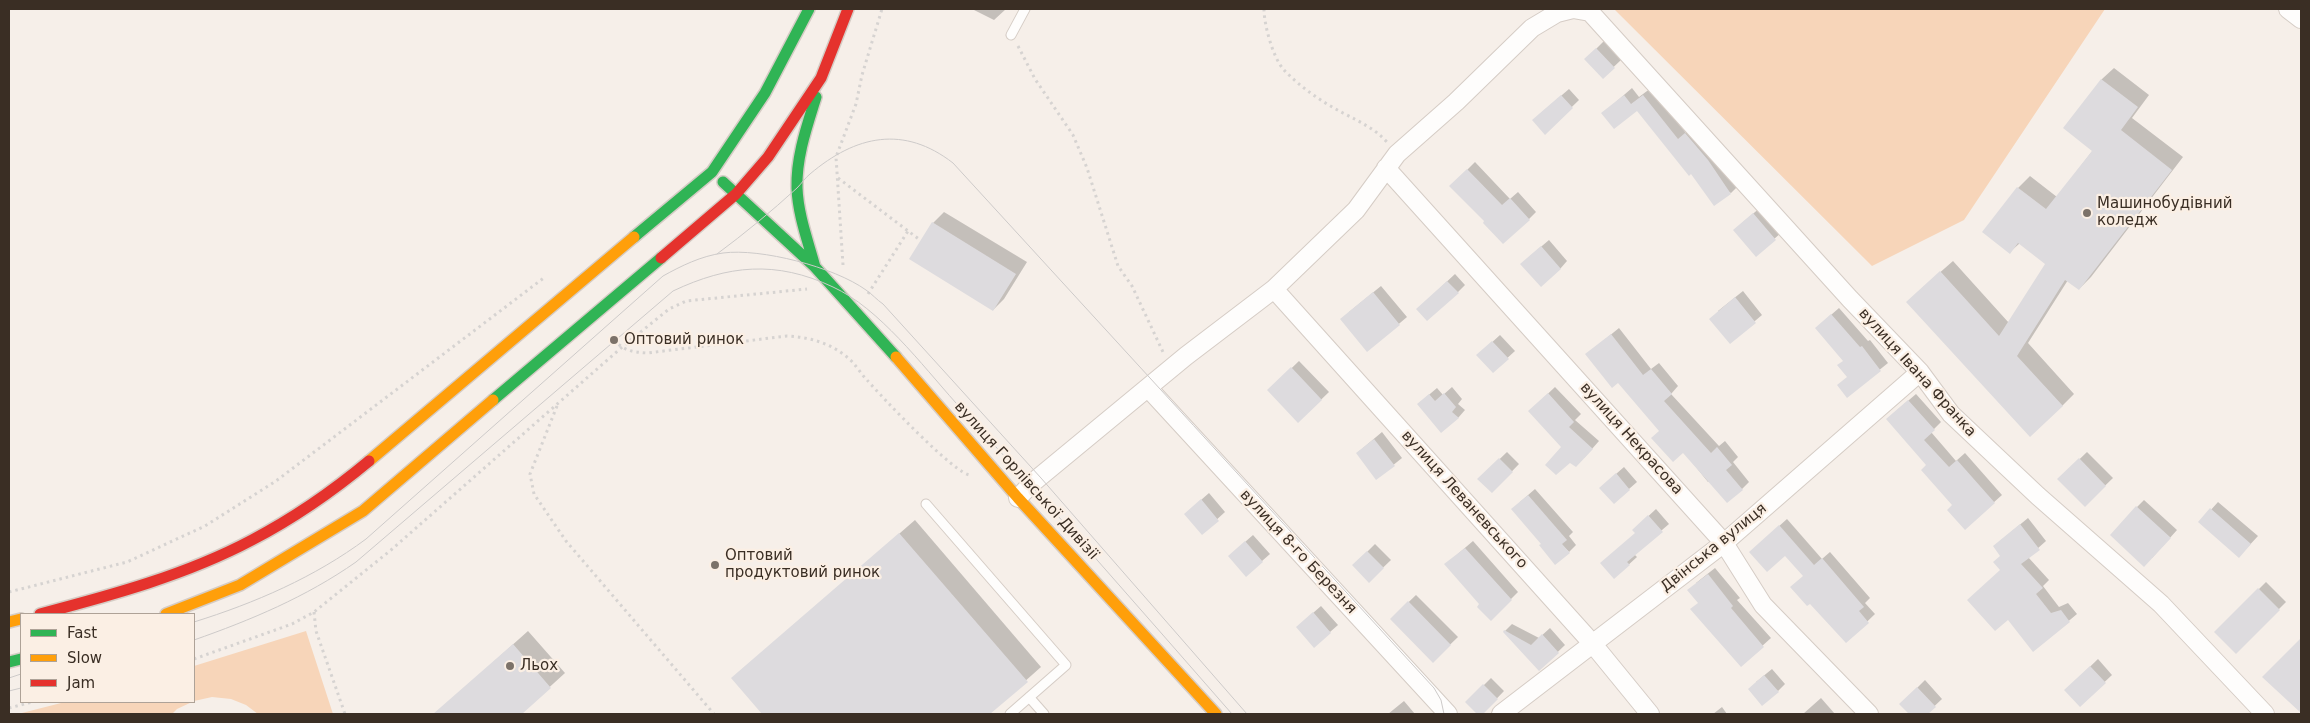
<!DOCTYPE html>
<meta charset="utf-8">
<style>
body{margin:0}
#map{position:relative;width:2310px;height:723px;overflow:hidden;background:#f6efe9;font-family:"DejaVu Sans",sans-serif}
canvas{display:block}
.frame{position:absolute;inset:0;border:10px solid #3a2e24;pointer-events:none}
.legend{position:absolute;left:20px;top:613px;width:175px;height:90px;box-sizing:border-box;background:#fbefe4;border:1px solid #aea297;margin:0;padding:6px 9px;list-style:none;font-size:15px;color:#3a2e24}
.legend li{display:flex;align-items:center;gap:10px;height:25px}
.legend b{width:25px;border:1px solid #aea297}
</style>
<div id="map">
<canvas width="2310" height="723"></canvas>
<div class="frame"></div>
<ul class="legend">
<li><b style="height:6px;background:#30b455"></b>Fast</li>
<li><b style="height:6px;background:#ff9f0a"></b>Slow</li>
<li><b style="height:6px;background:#e5322d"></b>Jam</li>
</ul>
</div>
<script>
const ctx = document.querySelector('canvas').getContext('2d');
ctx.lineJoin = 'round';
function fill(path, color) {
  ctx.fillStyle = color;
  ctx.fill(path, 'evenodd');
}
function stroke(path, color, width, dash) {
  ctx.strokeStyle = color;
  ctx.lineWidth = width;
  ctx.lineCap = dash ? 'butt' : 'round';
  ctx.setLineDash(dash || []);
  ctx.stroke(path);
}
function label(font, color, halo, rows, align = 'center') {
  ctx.font = font + ' "DejaVu Sans",sans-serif';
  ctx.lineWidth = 4.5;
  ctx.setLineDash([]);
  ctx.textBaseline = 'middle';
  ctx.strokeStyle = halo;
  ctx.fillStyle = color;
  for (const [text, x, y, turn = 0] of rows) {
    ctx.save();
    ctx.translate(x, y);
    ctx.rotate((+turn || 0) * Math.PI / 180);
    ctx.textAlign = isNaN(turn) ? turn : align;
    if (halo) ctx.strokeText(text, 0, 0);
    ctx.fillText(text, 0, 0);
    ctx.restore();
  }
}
fill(new Path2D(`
 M1614,9H2105L1964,220L1872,266Z
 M306,631L333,714H258L246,705L231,699L212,697L194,701V666Z
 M65,702H192L177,709L172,714H18Z`), '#f7d5b9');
fill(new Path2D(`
 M972,9H1006L994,20Z
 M1604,41L1621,60L1603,77L1586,59Z
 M2114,68L2149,95L2132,118L2183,157L2091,277L2079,289L2068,280L2028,343L2074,394L2062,406L1920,290L1953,261L2009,323L2047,264L2020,243L2010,252L2018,188L2030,176L2057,197L2093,150L2064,128L2102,79Z
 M1632,88L1639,97L1651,88L1686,133L1693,127L1738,186L1731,193L1692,172L1637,109L1603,113Z
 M1569,89L1579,100L1545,133L1541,113Z
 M1475,162L1510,199L1518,192L1536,212L1529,219L1486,221L1451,186Z
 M1761,207L1782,232L1756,255L1742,223Z
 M944,212L1027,262L1004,299L993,310L911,259L933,223Z
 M1549,240L1567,261L1560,269L1529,257Z
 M1455,274L1465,285L1458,292L1425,302Z
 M1381,286L1407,317L1367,351L1349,312Z
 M1743,291L1762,315L1730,342L1718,311Z
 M1839,308L1868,341L1870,340L1888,363L1847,396L1848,377L1844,361L1824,321Z
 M1619,328L1651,369L1659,363L1678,386L1671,394L1719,446L1725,441L1738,457L1733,462L1749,482L1742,489L1710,481L1708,482L1683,451L1660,431L1619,381L1587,354Z
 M1500,335L1515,351L1493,371L1478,355Z
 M1299,361L1329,392L1299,421L1269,390Z
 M1452,387L1462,399L1458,404L1465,410L1458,418L1418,404L1437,388L1443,395Z
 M1555,387L1581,414L1575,420L1599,441L1584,458L1537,404Z
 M1916,394L1941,422L1931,432L1956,461L1965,453L2002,495L1965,528L1954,505L1895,412Z
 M1382,432L1402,458L1377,478L1357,453Z
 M1507,452L1519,464L1492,492L1479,479Z
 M2087,452L2113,478L2085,505L2059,479Z
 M1624,467L1637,482L1614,502L1608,481Z
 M1535,489L1573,532L1569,536L1576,545L1569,552L1520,502Z
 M1209,493L1225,512L1202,533L1193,507Z
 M2144,500L2177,530L2152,558L2137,507Z
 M2218,502L2258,536L2246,549L2200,522Z
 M1656,509L1669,524L1634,554L1637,557L1614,578L1641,523Z
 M2028,518L2046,541L2028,557L2049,580L2043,586L2059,607L2068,603L2077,614L2034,650L2001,570V555L1994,546Z
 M1787,519L1822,559L1830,552L1870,598L1865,603L1875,614L1846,642L1804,576L1785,554L1758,545Z
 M915,520L1041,667L988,714H764L733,678Z
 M1253,535L1270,554L1246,575L1237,549Z
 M1473,541L1518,592L1491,619L1481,604L1446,564Z
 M1375,544L1391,560L1369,581L1354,565Z
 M1715,568L1740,598L1737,600L1771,638L1741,665L1699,603L1696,583Z
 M2266,582L2286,602L2236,652L2216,632Z
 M1416,595L1458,637L1433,661L1391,619Z
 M1321,606L1338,625L1330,632L1305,620Z
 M1512,624L1539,638L1550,628L1565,645L1539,670L1504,632Z
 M528,631L565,673L520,714H449L443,707Z
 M2301,640V712L2264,677Z
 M2098,659L2112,675L2080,705L2073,683Z
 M1772,669L1785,684L1778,691L1756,682Z
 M1491,678L1504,691L1482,714H1479L1467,702Z
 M1925,680L1942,699L1926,714H1911L1901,704Z
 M1821,698L1835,714H1803Z
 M1404,701L1415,714H1388Z
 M1722,707L1727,714H1713Z`), '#0003');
fill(new Path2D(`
 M1596,48L1615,68L1603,79L1584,59Z
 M2101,79L2138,107L2121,130L2172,170L2079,290L2065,280L2017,356L2063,406L2030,437L1906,302L1940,271L1999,336L2045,264L2018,243L2010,254L1982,232L2017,187L2046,209L2092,151L2063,128Z
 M1561,95L1573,108L1545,135L1532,120Z
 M1624,95L1631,104L1643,95L1678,139L1685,133L1708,160L1731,194L1714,206L1691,174L1689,176L1637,111L1614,129L1601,113Z
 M1467,169L1502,205L1510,198L1530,220L1503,244L1483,223L1484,221L1449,186Z
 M1753,213L1776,240L1756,257L1733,230Z
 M932,222L1016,274L993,311L909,259Z
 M1541,246L1561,269L1541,287L1520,264Z
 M1447,281L1459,293L1427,321L1416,309Z
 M1373,292L1400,325L1367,352L1340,319Z
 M1735,297L1756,323L1730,344L1709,319Z
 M1831,314L1860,347L1862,346L1881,371L1847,398L1837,385L1847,377L1837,365L1843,361L1815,328Z
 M1611,334L1643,375L1651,369L1672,394L1664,401L1711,453L1717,447L1732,465L1726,470L1743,490L1727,503L1683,453L1673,462L1651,438L1659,431L1618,383L1612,388L1585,354Z
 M1492,341L1509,359L1493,373L1476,355Z
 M1291,367L1322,400L1298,423L1267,390Z
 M1444,393L1456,407L1452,412L1459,418L1441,433L1417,404L1429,394L1435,401Z
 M1548,393L1574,422L1569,427L1593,449L1576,467L1570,463L1556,475L1545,465L1561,447L1528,411Z
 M1908,400L1935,430L1924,440L1949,467L1957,460L1995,503L1965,530L1947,510L1952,505L1921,470L1926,465L1886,419Z
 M1374,439L1395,466L1376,480L1356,453Z
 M1499,458L1513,472L1492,493L1477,479Z
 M2079,458L2106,486L2085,507L2057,479Z
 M1616,473L1630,490L1614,504L1599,488Z
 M1528,495L1567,540L1562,544L1570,553L1555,565L1539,545L1541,544L1511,509Z
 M1201,499L1219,521L1202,535L1184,514Z
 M2136,506L2171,538L2144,567L2110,535Z
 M2210,508L2251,544L2239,558L2198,522Z
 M1648,515L1663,532L1627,562L1630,565L1614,579L1600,563L1635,533L1632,530Z
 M2020,524L2040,550L2021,564L2043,588L2036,594L2051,613L2061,610L2070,622L2033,652L2008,620L1995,631L1967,600L2000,570L1993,562L2000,556L1993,546Z
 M1779,525L1814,565L1822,558L1864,607L1859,611L1869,623L1846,643L1810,604L1807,606L1790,587L1803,576L1785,556L1767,572L1749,552Z
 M899,533L1028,682L990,714H762L731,678Z
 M1245,541L1263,562L1246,577L1228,556Z
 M1465,548L1512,600L1491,621L1477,607L1479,604L1444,564Z
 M1367,551L1384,568L1369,583L1352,565Z
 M1708,574L1733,606L1731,608L1764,647L1741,667L1690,609L1698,603L1687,590Z
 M2258,588L2280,610L2236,654L2214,632Z
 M1408,601L1451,645L1433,663L1390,619Z
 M1313,612L1331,633L1314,648L1296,627Z
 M1504,630L1531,645L1542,634L1559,653L1539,671L1503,632Z
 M2301,638V713L2262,677Z
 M513,644L551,688L522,714H433Z
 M2090,666L2106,683L2080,707L2064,690Z
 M1764,675L1779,692L1762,706L1748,689Z
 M1483,684L1498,699L1483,714H1477L1465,702Z
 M1917,687L1936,707L1928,714H1909L1899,704Z`), '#dddbde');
const lane = new Path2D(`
 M1011,35L1025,9
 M926,504L1066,665L1010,714
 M1029,697L1044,714`);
const street = new Path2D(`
 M2288,9L2301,19
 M1386,168L1724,543L1763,605L1869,714
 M1274,289L1592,643L1650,714
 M1149,389L1448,714
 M1018,498L1031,484L1186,356L1274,289L1356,210L1397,154L1456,102L1532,28L1557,13L1573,9L1590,12L1850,299L1920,372L1951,414L2038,496L2161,604L2265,714
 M1501,714L1724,543L1920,372`);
const fast = new Path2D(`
 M723,182L815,267L896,357
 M634,237L712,172L765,93L809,9
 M815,267C808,241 798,215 797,188C796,157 807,126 816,97
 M493,400L661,258
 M9,662L21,659`);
const slow = new Path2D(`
 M896,357L1018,498L1216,714
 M369,461L634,237
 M166,614L240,585L363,511L493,400
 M9,622L21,619`);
const jam = new Path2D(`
 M661,258L736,194L768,157L821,78L848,9
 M40,614C112,595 186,575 252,540C294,518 333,491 369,461`);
stroke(lane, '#d5ccc5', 11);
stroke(street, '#d5ccc5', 20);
stroke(fast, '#d5ccc5', 14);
stroke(slow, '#d5ccc5', 14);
stroke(jam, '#d5ccc5', 14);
stroke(new Path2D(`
 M1264,9C1264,25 1273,58 1284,70C1300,87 1322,102 1343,113C1360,122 1374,128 1387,142
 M1018,46L1035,79L1073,135L1087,168L1118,266L1132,286L1163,352
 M838,178L920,240
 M843,265L836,157L856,104L862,75L882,9
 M868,294L908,231
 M614,340C624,351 633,352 647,353L787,336C809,337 830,343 847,357C855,363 860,373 867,380C880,395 957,477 971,475
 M557,406L530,474L534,494L566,541L714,714
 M9,592L127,562L205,526L276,481L545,277
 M314,612L316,631L345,714
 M194,659L292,624L314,612L391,550L621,348L669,309L686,301L807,289
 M9,708L32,702`), '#d6d3d1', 3, [2.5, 4]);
stroke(lane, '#fefdfc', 9);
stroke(street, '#fefdfc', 18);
stroke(fast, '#30b455', 11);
stroke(slow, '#ff9f0a', 11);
stroke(jam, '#e5322d', 11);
stroke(new Path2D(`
 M717,254C744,234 772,211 797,188C802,183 805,178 810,174C856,135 904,125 953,163L1434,688L1441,700L1444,714
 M194,622C255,603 315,577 366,539L663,276C681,266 701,256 723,253C761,248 834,267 866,290C872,294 877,300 883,304L1041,478L1247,714
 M194,640C251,620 306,597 356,562L673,291C728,265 776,260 833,287C879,308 922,365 956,403C1050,505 1141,610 1232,714
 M9,678L21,674
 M9,691L21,688`), '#cdcac9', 1);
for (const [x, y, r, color] of [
 [2087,213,5,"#7c7269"],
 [614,340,5,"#7c7269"],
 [715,565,5,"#7c7269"],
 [510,666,5,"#7c7269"]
]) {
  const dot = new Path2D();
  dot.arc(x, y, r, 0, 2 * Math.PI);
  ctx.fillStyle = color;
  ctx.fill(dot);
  stroke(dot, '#fbefe4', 2);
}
label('15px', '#3a2e24', '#fbefe4', [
 ["Машинобудівний",2097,204],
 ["коледж",2097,221],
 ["Оптовий ринок",624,340],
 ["Оптовий",725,556],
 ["продуктовий ринок",725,573],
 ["Льох",520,666]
], 'left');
label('15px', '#3a2e24', '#fbefe4', [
 ["вулиця Івана Франка",1917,373,48],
 ["вулиця Некрасова",1631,439,48],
 ["вулиця Горлівської Дивізії",1026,481,48],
 ["вулиця Леваневського",1464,500,48],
 ["Двінська вулиця",1714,548,-39],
 ["вулиця 8-го Березня",1298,552,47]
]);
</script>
